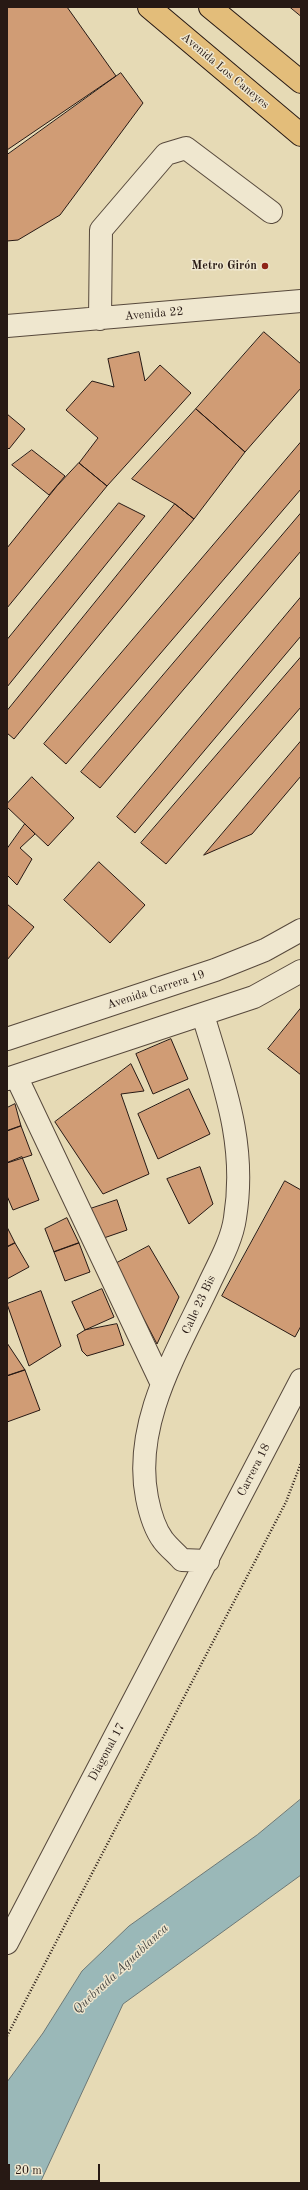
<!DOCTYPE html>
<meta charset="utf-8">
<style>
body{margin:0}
#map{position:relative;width:308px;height:2190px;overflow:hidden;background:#e6dab5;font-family:"Old Standard TT",serif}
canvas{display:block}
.frame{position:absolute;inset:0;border:8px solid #271914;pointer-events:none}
.scale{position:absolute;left:8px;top:2164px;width:92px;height:18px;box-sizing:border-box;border:2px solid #271914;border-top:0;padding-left:5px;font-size:12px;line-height:14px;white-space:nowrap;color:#271914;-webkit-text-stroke:3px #efe7cf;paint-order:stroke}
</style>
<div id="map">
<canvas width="308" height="2190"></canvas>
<div class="frame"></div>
<div class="scale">20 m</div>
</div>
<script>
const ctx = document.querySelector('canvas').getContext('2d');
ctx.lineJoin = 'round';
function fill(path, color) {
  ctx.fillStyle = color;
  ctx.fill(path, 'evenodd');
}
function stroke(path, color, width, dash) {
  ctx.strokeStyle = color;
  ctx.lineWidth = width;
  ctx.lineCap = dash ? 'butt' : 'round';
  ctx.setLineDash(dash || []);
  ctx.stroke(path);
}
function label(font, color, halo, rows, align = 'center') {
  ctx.font = font + ' "Old Standard TT",serif';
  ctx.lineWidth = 3;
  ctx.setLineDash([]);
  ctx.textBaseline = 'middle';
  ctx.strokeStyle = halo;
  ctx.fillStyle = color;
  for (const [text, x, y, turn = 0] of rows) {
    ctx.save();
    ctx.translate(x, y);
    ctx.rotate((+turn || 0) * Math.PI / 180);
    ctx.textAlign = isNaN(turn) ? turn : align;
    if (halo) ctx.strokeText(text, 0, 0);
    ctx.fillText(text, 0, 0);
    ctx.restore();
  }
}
const water = new Path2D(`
 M301,1799V1875L123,2004L40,2183H7V2082L43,2033L82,1971L129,1926L257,1835Z`);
fill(water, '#9ab8b8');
stroke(water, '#6c7876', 1);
const building = new Path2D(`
 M7,7H67L116,76L7,150Z
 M290,7H301V16Z
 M121,73L143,103L60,215L18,240L7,241V155Z
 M264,332L301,364V388L245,452L196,409Z
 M139,352L145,381L160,365L191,393L107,486L79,463L98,438L66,410L92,381L114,387L108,359Z
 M196,409L245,452L194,519L175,504L132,479Z
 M7,414L25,429L9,449L7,447Z
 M301,442V489L66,764L44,744Z
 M32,450L65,476L49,495L12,465Z
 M79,463L107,486L7,608V548L57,486Z
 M119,503L145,516L7,687V640Z
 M175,504L194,519L14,739L7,733V711Z
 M301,513V551L100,788L81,772Z
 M301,597V636L135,833L117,817Z
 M301,657V707L166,864L141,843Z
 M301,741V776L252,834L204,855Z
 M32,777L74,818L48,846L7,807V804Z
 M25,824L35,834L20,848L32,859L17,885L7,875V849Z
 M99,862L145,905L110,943L64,900Z
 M7,904L34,927L7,960Z
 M301,1008V1075L268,1049Z
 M171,1039L188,1079L153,1094L136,1054Z
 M131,1064L144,1091L121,1094L149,1174L103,1194L55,1122Z
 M189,1089L210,1134L158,1159L138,1114Z
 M15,1104L21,1126L7,1131V1108Z
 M21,1126L32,1155L7,1163V1131Z
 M22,1157L39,1200L13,1210L7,1196V1163Z
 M200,1167L213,1204L189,1224L167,1179Z
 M285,1181L301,1190V1326L295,1337L222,1296Z
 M117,1200L127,1230L98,1240L87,1210Z
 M67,1218L79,1243L54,1252L45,1229Z
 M7,1227L15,1243L7,1247Z
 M15,1243L29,1267L7,1279V1247Z
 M79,1243L90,1272L65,1281L54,1252Z
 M149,1246L179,1297L157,1344L115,1264Z
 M102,1289L114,1317L85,1330L72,1302Z
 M41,1291L61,1346L29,1366L7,1304Z
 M117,1324L124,1345L87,1356L82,1351L77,1335L85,1330Z
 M7,1343L25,1370L7,1376Z
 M25,1370L40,1410L7,1422V1376Z`);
fill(building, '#d09c75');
stroke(building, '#271914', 1);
const minor = new Path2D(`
 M100,319L101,230L166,154L186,148L271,212
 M7,326L301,301
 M203,1015C224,1085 247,1144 235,1218C232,1240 219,1263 210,1282C179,1349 132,1422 147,1498C150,1513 154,1528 163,1540C168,1547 176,1553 182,1560L208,1561
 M7,1039L215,970L265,950L301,930
 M16,1076L162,1384
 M7,1079L254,997L301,971
 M7,1943L301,1380`);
const major = new Path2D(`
 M149,7L301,135
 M210,7L301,82`);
stroke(minor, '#57493c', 24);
stroke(major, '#271914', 24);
stroke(new Path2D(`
 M7,2036L286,1502L301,1463`), '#271914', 2.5, [1, 2]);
stroke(minor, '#efe7cf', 22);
stroke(major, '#e3bd7a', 22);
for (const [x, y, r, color] of [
 [265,266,4,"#8f2418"]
]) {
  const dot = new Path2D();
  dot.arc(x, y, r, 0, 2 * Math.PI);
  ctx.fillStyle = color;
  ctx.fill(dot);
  stroke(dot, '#efe7cf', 1.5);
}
label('12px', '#271914', '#efe7cf', [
 ["Avenida Los Caneyes",225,71,40],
 ["Avenida 22",154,314,-5],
 ["Avenida Carrera 19",156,990,-18],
 ["Calle 23 Bis",199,1305,-65],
 ["Carrera 18",254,1470,-63],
 ["Diagonal 17",107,1752,-62]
]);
label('bold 12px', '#271914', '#efe7cf', [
 ["Metro Girón",257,266]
], 'right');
label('italic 13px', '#4a4945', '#efe7cf', [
 ["Quebrada Aguablanca",121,1969,-43]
]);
</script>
